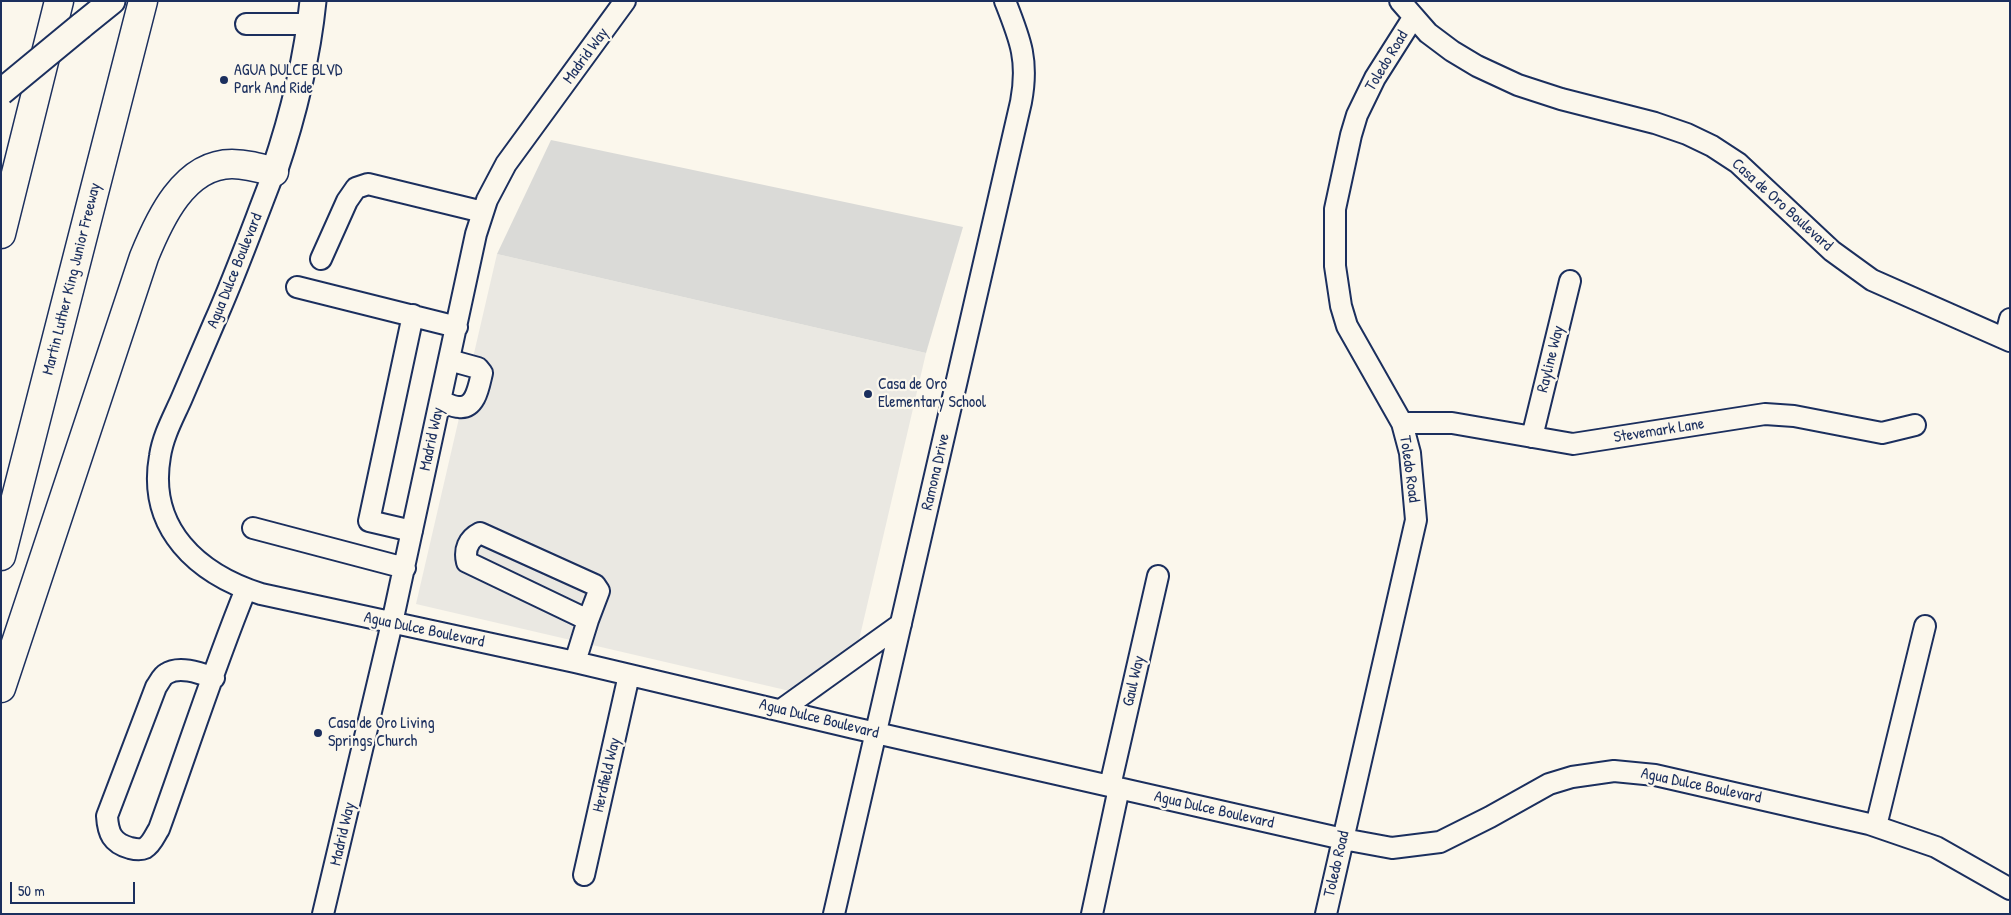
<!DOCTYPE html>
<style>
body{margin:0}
#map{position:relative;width:2011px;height:915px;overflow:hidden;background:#fbf7ec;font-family:"Patrick Hand",sans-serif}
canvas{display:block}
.frame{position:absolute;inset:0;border:2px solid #1b2f5e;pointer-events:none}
.scale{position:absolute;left:10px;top:882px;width:125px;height:22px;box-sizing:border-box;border:2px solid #1b2f5e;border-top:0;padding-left:6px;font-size:15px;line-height:18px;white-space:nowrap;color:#1b2f5e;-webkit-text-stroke:4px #fbf7ec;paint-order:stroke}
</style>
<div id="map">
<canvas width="2011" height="915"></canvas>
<div class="frame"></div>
<div class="scale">50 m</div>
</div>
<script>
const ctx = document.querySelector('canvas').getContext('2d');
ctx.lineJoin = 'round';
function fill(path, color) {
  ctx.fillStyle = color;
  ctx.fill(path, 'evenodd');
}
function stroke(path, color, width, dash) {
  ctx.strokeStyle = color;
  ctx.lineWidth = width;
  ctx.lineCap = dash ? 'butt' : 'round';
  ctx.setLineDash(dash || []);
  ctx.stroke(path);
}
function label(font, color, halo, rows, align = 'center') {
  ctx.font = font + ' "Patrick Hand",sans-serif';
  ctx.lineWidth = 4.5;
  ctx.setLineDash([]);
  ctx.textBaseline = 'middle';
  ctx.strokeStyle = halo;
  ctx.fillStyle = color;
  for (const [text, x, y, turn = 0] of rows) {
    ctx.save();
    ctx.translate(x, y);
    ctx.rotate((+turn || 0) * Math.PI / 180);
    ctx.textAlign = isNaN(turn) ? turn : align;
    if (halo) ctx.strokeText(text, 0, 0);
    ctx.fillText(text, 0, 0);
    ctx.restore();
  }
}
fill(new Path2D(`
 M497,254L926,353L852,670L820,698L416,604Z`), '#eae8e2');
fill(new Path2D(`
 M551,140L963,227L926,353L497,254Z`), '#dadad7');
const minor = new Path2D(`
 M1400,1L1428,33L1452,51L1477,66L1518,85L1561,99L1655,123L1687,134L1712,146L1738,163L1832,251L1872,280L2010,341
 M246,24H310
 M274,172C254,223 236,274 214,323C203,349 192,374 181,400C173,418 163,436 160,456C147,529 198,574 261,594L575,662L854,728L1343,839L1392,848L1440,842L1490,817L1549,784L1572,777L1614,771L1655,775L1869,824L1936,847L2010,889
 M321,259L347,201L356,188L368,184L483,212
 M297,287L457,327
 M2005,338L2010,319
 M440,401C446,403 453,407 459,407C476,409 479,385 482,373L478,368L449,360
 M1402,423H1452L1573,444L1765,414L1794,416L1882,433L1915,425
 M1532,437L1570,281
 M253,528L405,568
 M412,531L369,521L413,315
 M480,533L595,585L599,591L588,620L467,562C464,550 468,539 480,533Z
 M575,662L588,620
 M214,678C200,673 179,665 166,674C162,676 159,683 156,687L107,816C108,833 112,843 130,848C134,849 141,850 145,848C152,844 155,835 159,829C188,749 214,667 246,589
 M781,710L901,624
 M1110,786L1158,576
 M1876,826L1925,626
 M584,875L629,675
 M323,914L392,623L476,234L487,200L506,164L625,1
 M834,914L1021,102C1029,60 1020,39 1005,1
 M1092,914L1119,788
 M1326,914L1416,520L1410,453L1402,423L1347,326L1341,306L1335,266V209L1351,135L1357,115L1375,78L1413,18`);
const major = new Path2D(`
 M81,26L112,1
 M274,172C293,116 307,60 313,1`);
const highway = new Path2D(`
 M1,234L59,1
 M1,556L143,1
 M1,688L144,257C159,220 184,164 232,164C247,164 260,168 274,172`);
stroke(minor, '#1b2f5e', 24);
stroke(major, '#1b2f5e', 29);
stroke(highway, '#1b2f5e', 31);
stroke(minor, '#fbf7ec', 20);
stroke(major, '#fbf7ec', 25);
stroke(highway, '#fbf7ec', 28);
const majorBridge = new Path2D(`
 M1,92L81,26`);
stroke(majorBridge, '#1b2f5e', 29, []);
stroke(majorBridge, '#fbf7ec', 25);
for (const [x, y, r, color] of [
 [224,80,5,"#1b2f5e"],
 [868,394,5,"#1b2f5e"],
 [318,733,5,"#1b2f5e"]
]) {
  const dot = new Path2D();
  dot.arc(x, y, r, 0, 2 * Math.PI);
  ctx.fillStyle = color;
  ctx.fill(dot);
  stroke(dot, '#fbf7ec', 2);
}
label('16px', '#1b2f5e', '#fbf7ec', [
 ["Madrid Way",586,56,-54],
 ["Toledo Road",1387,61,-59],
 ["Casa de Oro Boulevard",1782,205,42],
 ["Agua Dulce Boulevard",235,271,-68],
 ["Martin Luther King Junior Freeway",72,279,-76],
 ["Rayline Way",1551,359,-76],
 ["Stevemark Lane",1659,431,-9],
 ["Madrid Way",432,439,-78],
 ["Toledo Road",1409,469,82],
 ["Ramona Drive",936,472,-77],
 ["Agua Dulce Boulevard",424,630,12],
 ["Gaul Way",1134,681,-77],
 ["Agua Dulce Boulevard",819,719,14],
 ["Herdfield Way",607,775,-77],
 ["Agua Dulce Boulevard",1701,786,12],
 ["Agua Dulce Boulevard",1214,810,13],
 ["Madrid Way",343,834,-77],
 ["Toledo Road",1337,864,-77]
]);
label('16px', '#1b2f5e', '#fbf7ec', [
 ["AGUA DULCE BLVD",234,71],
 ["Park And Ride",234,89],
 ["Casa de Oro",878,385],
 ["Elementary School",878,403],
 ["Casa de Oro Living",328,724],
 ["Springs Church",328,742]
], 'left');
</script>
